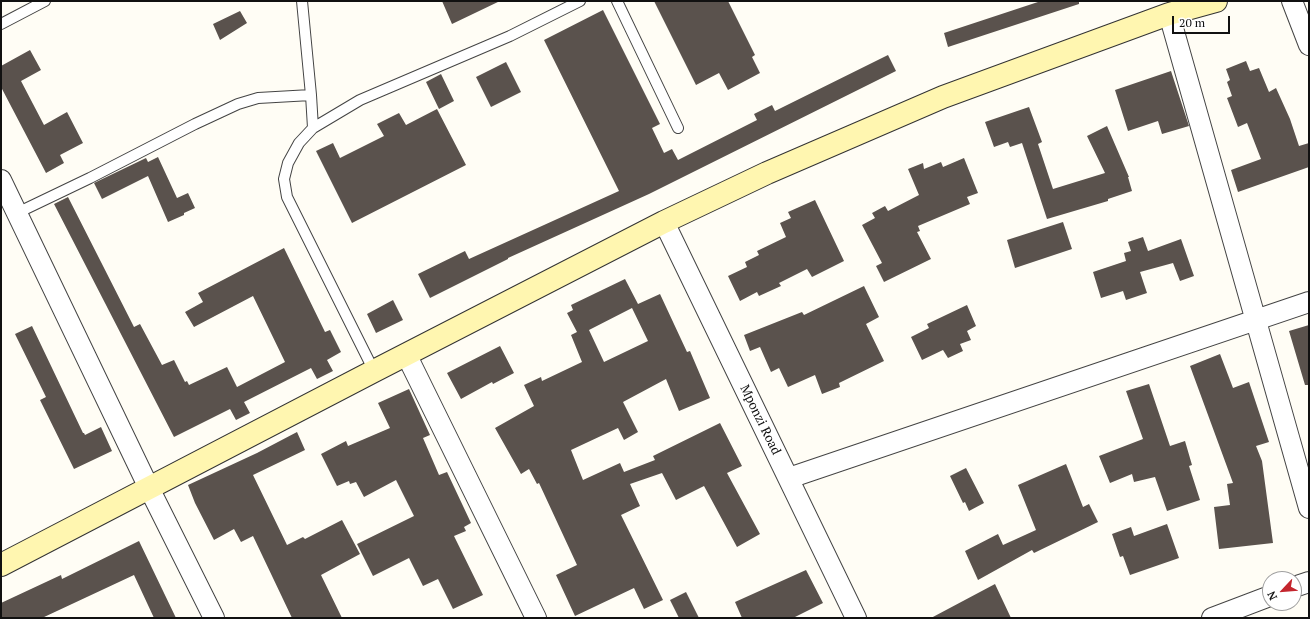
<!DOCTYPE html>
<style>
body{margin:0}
#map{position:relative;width:1310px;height:619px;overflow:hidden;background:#fffdf5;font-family:"PT Serif",serif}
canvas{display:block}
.frame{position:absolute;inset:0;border:2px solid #111;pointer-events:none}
.north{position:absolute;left:1262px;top:571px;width:40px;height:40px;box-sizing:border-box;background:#fff;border:1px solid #a0a0a0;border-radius:50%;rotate:244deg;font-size:11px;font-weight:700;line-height:16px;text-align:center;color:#111}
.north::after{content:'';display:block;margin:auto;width:14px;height:18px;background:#c4262e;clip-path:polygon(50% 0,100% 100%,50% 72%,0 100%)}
.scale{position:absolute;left:1172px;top:16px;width:58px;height:18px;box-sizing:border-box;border:2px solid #111;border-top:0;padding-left:5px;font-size:12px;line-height:14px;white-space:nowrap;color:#111;-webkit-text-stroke:3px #fff;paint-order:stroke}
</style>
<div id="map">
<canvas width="1310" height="619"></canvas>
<div class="frame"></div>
<div class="north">N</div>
<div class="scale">20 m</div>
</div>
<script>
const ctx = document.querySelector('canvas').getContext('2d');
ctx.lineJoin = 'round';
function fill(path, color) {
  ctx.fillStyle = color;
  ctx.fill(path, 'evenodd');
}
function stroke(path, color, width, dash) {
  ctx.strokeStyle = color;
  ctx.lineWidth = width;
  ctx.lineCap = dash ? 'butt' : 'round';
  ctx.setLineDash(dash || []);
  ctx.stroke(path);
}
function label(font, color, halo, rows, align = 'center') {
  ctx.font = font + ' "PT Serif",serif';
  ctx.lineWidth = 4;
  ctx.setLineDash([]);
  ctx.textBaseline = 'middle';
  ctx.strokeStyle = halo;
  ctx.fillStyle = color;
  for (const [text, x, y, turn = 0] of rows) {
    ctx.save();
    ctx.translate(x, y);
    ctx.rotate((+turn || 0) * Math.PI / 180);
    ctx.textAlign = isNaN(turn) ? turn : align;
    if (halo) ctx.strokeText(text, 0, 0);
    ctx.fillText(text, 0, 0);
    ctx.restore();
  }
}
fill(new Path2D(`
 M442,1H500L452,24Z
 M654,1H728L755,55L752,57L760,73L728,90L719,73L696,85Z
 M1041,1H1079V4L948,47L944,33Z
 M603,10L660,124L652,128L664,153L672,149L678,160L757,120L754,114L772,105L775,111L888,55L896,71L649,194L508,258V259L430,298L418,274L465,251L469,259L619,191L544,40Z
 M240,11L247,23L220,40L213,24Z
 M30,50L41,70L21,81L44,125L67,112L83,143L60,155L64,163L46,173L1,87V66Z
 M1246,61L1250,71L1259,68L1269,92L1276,88L1290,119L1299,146L1309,143V167L1238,192L1231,170L1261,159L1247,123L1238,127L1227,98L1232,96L1227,82L1230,80L1226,69Z
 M506,62L521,92L491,107L476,77Z
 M1171,71L1189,126L1162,134L1158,121L1128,131L1115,90Z
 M441,74L454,101L439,109L426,82Z
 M1029,107L1042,142L1038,144L1053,189L1105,173L1087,136L1107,126L1129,177H1128L1132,191L1108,199V201L1047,219L1022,143L1010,147L1008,142L994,147L985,122Z
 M437,109L466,165L352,223L316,151L333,143L340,158L384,136L377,124L399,113L406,125Z
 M158,157L177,198L188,193L195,208L184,213V215L168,222L148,176L102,199L94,183L146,158L148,162Z
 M964,158L978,193L967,197L970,204L918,226L920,231L917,232L931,259L884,282L876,266L882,263L862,225L875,218L872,213L885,206L888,211L919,195L908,169L923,163L924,169L941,162L943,167Z
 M68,197L134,327L140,324L162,365L174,360L185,382L187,381L189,385L227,367L237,387L285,362L253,296L194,327L185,312L203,302L198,293L284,248L325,332L330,330L341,352L327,360L333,371L317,379L311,368L244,402L250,413L236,420L230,409L174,437L54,204Z
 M815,200L844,261L812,277L807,269L779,283L781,286L759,296L757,292L740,301L728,276L747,267L745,262L759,255L757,251L786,237L780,223L791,218L788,212Z
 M1063,222L1072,249L1015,268L1007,240Z
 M1143,237L1148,251L1181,239L1194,276L1180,281L1173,263L1140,272L1147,293L1126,300L1123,291L1101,298L1093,272L1126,261L1124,253L1131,251L1128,242Z
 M625,279L638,304L660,294L687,352L690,351L710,398L679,411L666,379L623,402L638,432L624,440L618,428L571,450L583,480L620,463L624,472L655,460L653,456L720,423L742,466L727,473L760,534L737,547L704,486L676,500L662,473L630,484L640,506L621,515L663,600L644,609L634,588L575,616L556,575L577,565L539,483L537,484L529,469L521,474L495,428L534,406L524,385L541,377L542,381L582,362L571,335L577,332L567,313L573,310L571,305ZM632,308L648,341L604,362L589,330Z
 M864,286L879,317L866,324L884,361L839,383L840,387L822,394L815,375L788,387L779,368L771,372L760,347L750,351L744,335L802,312L804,315Z
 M393,300L403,320L376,333L367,314Z
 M967,305L976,326L967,331L971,340L960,344L963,351L948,358L943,350L922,360L911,337L929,328L927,324Z
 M1309,325V385H1305L1289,331Z
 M32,326L83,433H84L85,435L101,427L112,451L74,469L40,400L46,397L15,334Z
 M500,346L514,373L493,384L492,382L461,399L447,373Z
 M1220,354L1233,388L1249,382L1269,442L1256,446L1262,461L1273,543L1219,549L1214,507L1230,505L1227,484L1233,483L1190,366Z
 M1149,384L1170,446L1185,441L1192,465L1189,466L1200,500L1167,511L1155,477L1134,482L1132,474L1110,483L1099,456L1143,439L1126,391Z
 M409,389L430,435L423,438L439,475L447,472L471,523L464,527L466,531L454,536L483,595L453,609L438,579L423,586L409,558L373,576L357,544L414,516L396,480L364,497L356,482L350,484L349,481L337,486L321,454L346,441L348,446L390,428L378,403Z
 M297,432L305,450L253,475L287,545L303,537L305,539L342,520L360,554L321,575L342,618H292L253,536L241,542L234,529L214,540L195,503L188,485L257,453Z
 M1066,464L1083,507L1089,504L1098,522L1034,553L1032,550L978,580L965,551L998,534L1003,545L1036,530L1018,485Z
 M966,468L984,503L969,511L965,502L963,503L950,476Z
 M1167,524L1179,558L1130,575L1123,556L1120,557L1112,534L1131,527L1134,536Z
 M139,541L176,618H154L134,575L42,618H1V603L61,575L62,579Z
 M806,570L823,603L793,618H742L735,602Z
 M995,584L1011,618H931Z
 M686,592L699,618H679L670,600Z`), '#5a524d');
const lane = new Path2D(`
 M302,1L311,95L313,128
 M617,1L678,128
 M1,24L45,1
 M17,213L90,178L195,124L238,104L258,98L311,95
 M374,371L287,197L284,179L288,163L299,143L313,128L360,100L510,36L580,1`);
const street = new Path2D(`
 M1292,1L1309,45
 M1169,14L1309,508
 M1,180L149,488L214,618
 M664,222L856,618
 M406,354L536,618
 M789,478L1309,302
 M1294,587L1309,582
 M1212,618L1270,596`);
const secondary = new Path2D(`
 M1,565L374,371L664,222L767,173L943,97L1169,14L1216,1`);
stroke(lane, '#444', 12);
stroke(street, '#444', 22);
stroke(secondary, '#333', 24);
stroke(lane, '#fff', 10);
stroke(street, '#fff', 20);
stroke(secondary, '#fff6b0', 22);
label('13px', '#111', '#fff', [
 ["Mponzi Road",760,420,64]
]);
</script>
